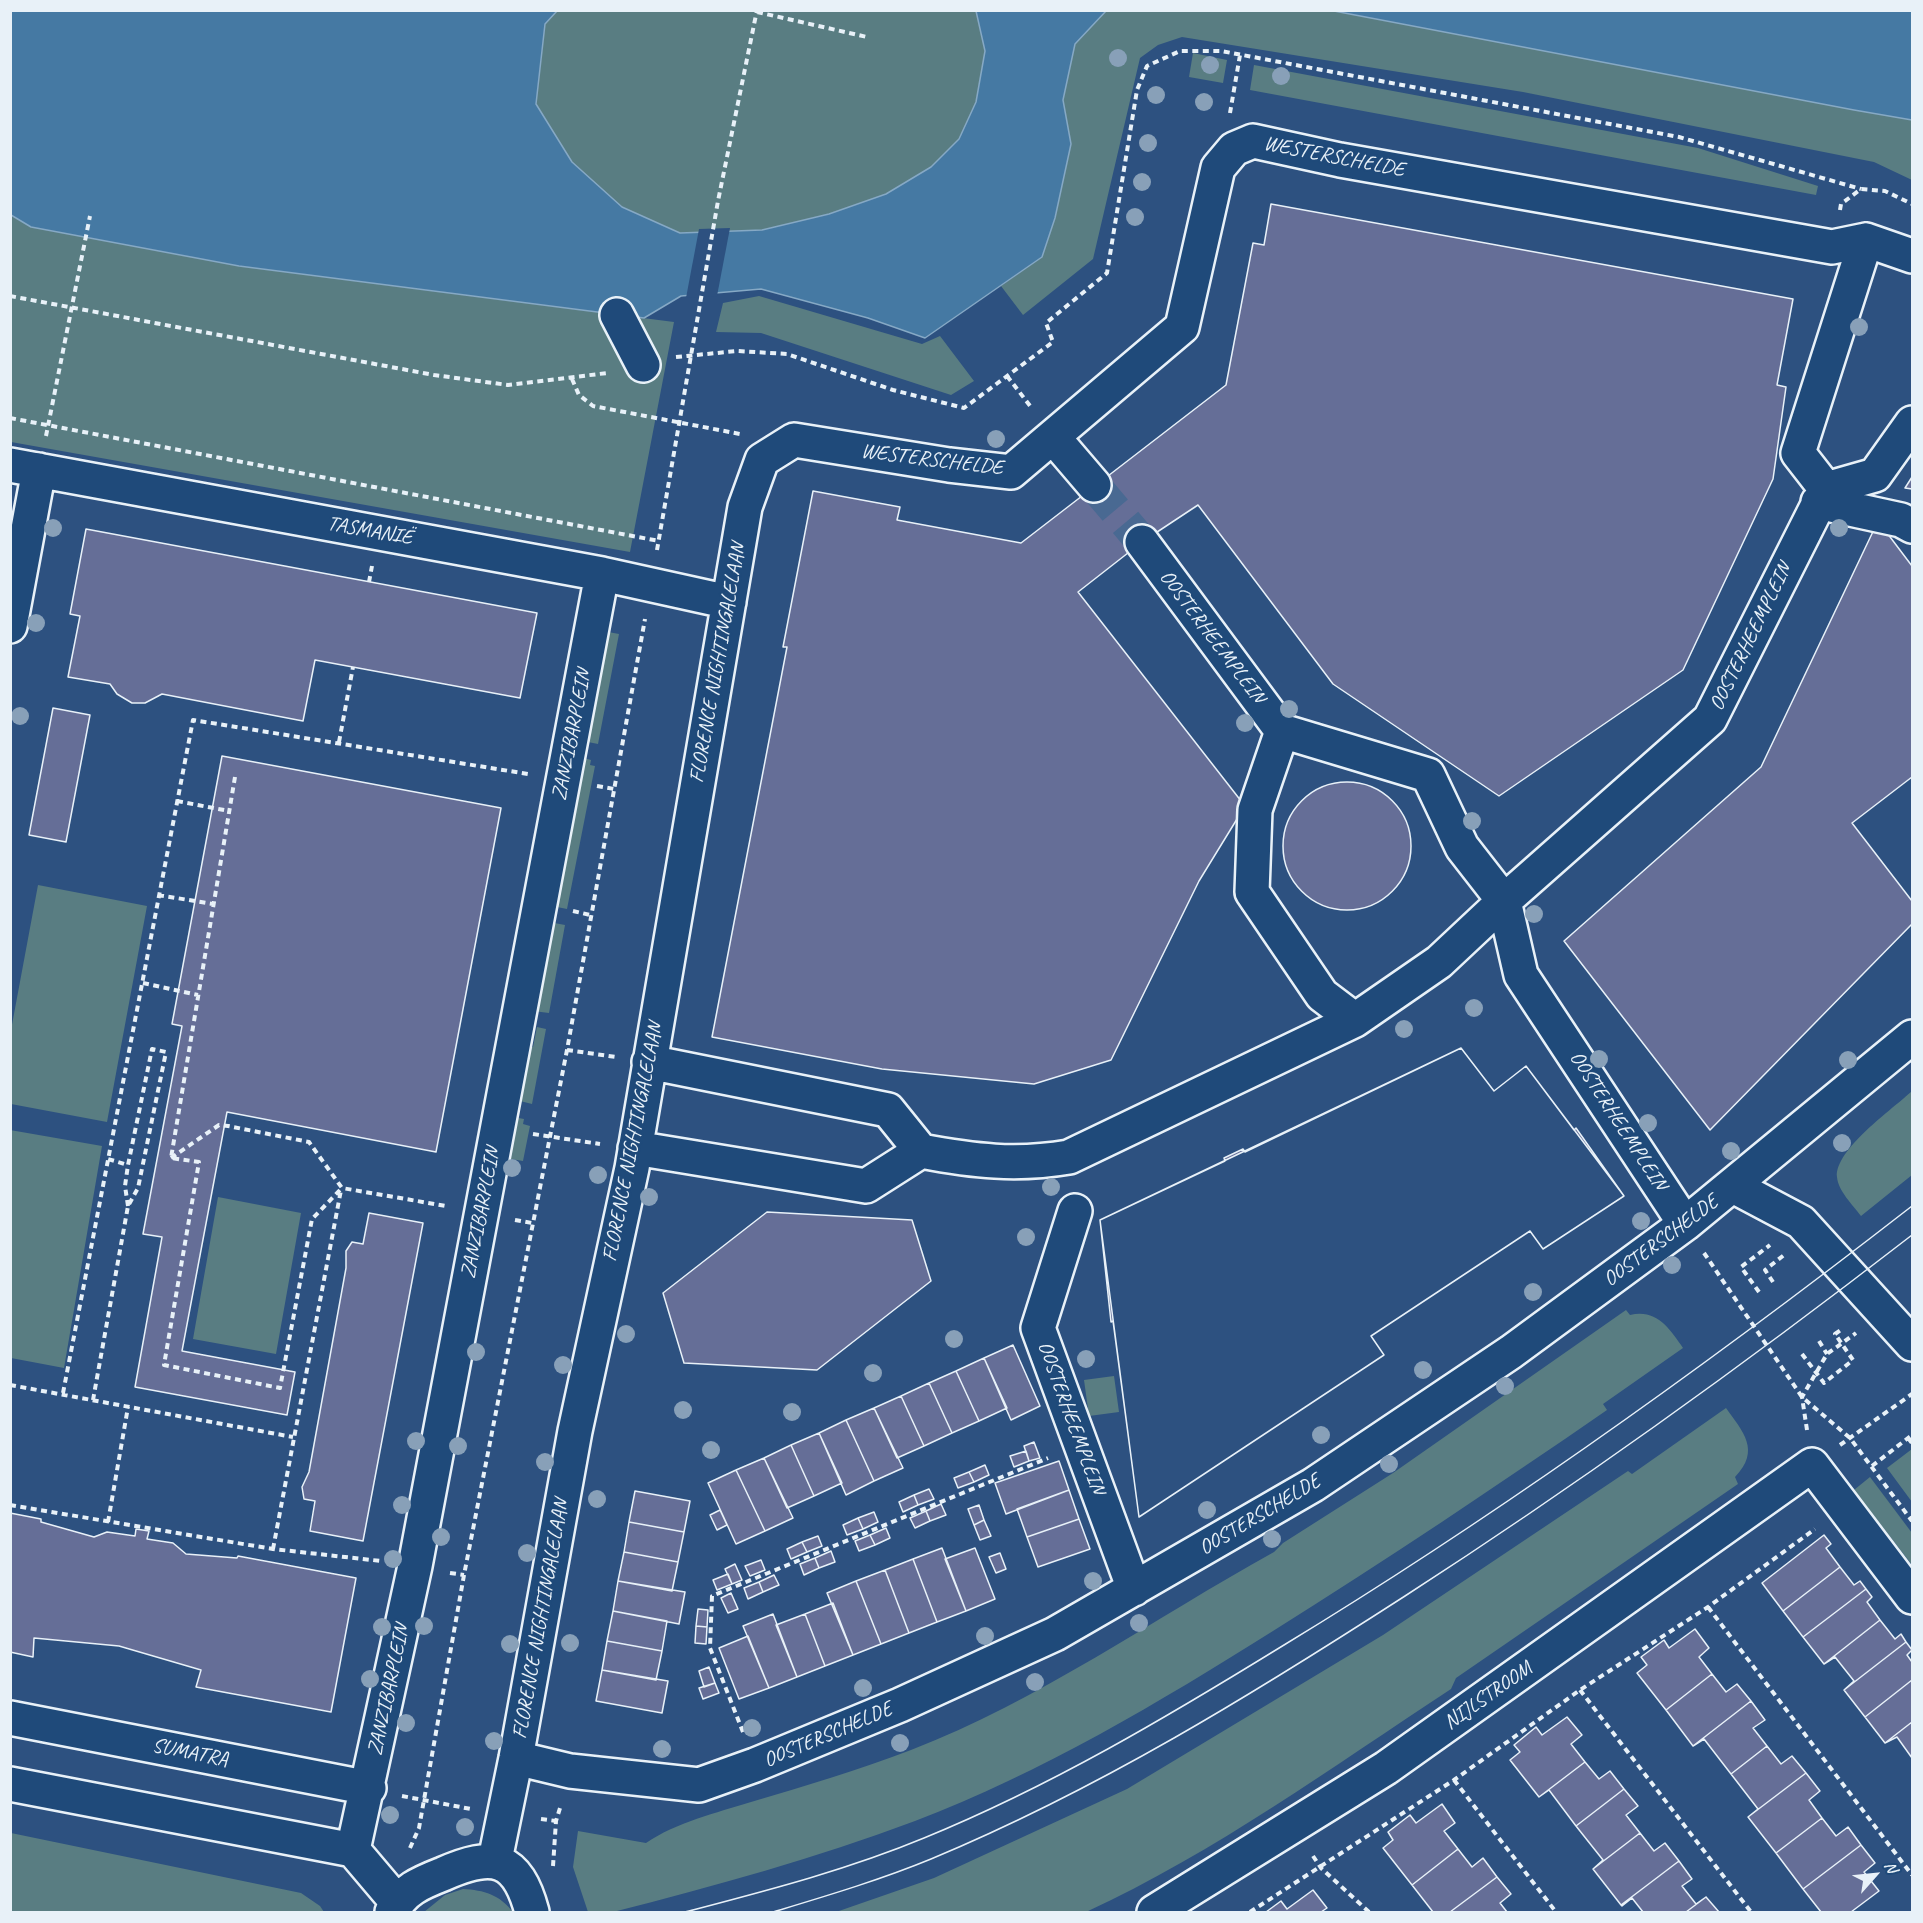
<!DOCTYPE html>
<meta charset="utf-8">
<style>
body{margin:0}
#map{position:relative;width:1923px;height:1923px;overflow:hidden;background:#2d5180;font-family:Caveat,sans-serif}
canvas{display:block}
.frame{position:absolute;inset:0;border:12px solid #e8f1f8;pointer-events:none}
.north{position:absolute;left:1845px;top:1845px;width:60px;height:60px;-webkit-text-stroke:4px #1f4a7a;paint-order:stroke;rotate:63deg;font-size:16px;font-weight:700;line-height:24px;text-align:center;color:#e8f1f8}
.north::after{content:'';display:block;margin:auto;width:21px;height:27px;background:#e8f1f8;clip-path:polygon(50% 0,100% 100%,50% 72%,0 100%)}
</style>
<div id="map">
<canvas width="1923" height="1923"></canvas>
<div class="frame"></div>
<div class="north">N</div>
</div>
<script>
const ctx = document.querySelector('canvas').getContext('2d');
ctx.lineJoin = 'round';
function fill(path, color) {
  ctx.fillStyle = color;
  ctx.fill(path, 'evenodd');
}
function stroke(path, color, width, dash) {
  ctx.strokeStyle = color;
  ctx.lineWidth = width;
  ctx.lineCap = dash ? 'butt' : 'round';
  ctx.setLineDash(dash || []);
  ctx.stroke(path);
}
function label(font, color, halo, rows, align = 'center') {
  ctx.font = font + ' Caveat,sans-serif';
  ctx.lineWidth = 4.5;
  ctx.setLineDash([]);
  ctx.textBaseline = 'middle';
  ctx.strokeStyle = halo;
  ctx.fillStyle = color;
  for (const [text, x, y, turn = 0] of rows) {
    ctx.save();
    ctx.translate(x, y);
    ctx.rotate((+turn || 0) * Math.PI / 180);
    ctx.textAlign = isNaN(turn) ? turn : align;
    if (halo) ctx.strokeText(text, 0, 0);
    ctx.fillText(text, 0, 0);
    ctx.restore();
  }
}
fill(new Path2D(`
 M557,11H976L985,51L976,102L959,139L931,167L886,194L829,214L762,230L680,233L622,207L572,162L536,104L545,24Z
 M1106,11H1334L1912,120V180L1874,162L1523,92L1182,37L1158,45L1140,58L1093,259L1023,315L1001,286L1042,257L1055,218L1071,144L1063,100L1075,44Z
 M1193,53L1227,60L1223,83L1189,77Z
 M1254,65L1698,148L1818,186L1816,195L1250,90Z
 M10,215L31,227L239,266L674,322L630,552L11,442Z
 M759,296L922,344L940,336L974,381L951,395L761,333L716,332L723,303Z
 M603,631L619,634L598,744L583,741Z
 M580,757L591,760L590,765L595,766L567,909L552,906Z
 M38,885L147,906L107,1122L11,1104V1030Z
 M549,922L565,925L549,1013L533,1011Z
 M537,1027L546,1029L532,1104L516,1100L526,1045L533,1047Z
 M1912,1091V1175L1861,1216C1853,1205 1838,1191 1837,1177C1835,1149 1893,1109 1912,1091Z
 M513,1117L524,1119L523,1124L530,1126L523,1161L505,1158Z
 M10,1130L102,1146L64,1368L11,1358Z
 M218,1197L301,1213L276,1354L193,1339Z
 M1626,1310L1630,1315C1657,1309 1669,1328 1683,1348L1603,1404L1607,1410C1497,1486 1386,1560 1273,1631C1160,1702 1041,1773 915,1821C816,1858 715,1886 613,1912H588L573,1867L578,1831L646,1843C677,1822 716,1813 751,1802C805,1786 859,1770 911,1750C1040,1700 1153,1619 1274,1552L1283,1543L1393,1473Z
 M1114,1376L1119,1412L1089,1416L1084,1380Z
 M1726,1408C1743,1432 1761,1450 1735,1477L1738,1484L1456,1678L1451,1689C1332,1767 1216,1852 1086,1912H836L934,1878L1127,1789L1383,1635L1628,1471L1632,1474Z
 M1912,1449V1502L1887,1468Z
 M1870,1477L1912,1533V1565L1854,1490Z
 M11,1833L301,1893L320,1906L324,1912H11Z
 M463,1889C484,1890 500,1895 513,1912H424L445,1895Z`), '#597d82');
const water = new Path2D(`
 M11,11H557L545,24L536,104L572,162L622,207L680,233L762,230L829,214L886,194L931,167L959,139L976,102L985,51L976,11H1106L1075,44L1063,100L1071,144L1055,218L1042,257L925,338L868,318L761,289L681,296L644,318L239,266L31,227L11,215Z
 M1334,11H1912V120L1854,110Z`);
fill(water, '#4579a3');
stroke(water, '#86a9c5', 1.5);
fill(new Path2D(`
 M730,228L717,296L686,298L699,229Z`), '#2d5180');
const building = new Path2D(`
 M1271,204L1793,299L1777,385L1786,387L1773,479L1683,670L1499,796L1333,684L1198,505L1142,542L1078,592L1245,806L1199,881L1111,1060L1034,1084L882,1069L712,1037L787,647H783L813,491L900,507L897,520L1021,543L1226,385L1253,243L1264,245Z
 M1912,477V489L1905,488Z
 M1878,521L1912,566V777L1852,823L1912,901V924L1710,1130L1564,941L1761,767Z
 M86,529L537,613L520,698L315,660L303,721L162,694L145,703H132L117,694L110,684L68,677L80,616L70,614Z
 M53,708L90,715L66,842L29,835Z
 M222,756L501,808L436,1152L227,1112L182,1351L295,1372L287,1415L135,1387L162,1237L143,1234L182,1026L172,1024Z
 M1283 846a64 64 0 1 1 128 0a64 64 0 1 1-128 0Z
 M1461,1048L1494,1091L1526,1066L1624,1196L1543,1249L1530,1231L1371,1336L1384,1355L1139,1517L1100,1220Z
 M1461,1048L1494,1091L1526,1066L1574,1130L1576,1128L1624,1196L1543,1249L1530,1231L1371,1336L1384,1355L1139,1517L1113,1321L1111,1322L1100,1220L1225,1161L1224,1158L1243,1149L1245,1152Z
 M767,1212L912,1220L931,1281L817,1370L684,1363L663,1293Z
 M369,1213L423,1223L363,1541L310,1531L315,1501L304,1499L302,1487L309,1472L346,1268V1251L352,1242L363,1244Z
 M1013,1345L1040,1406L1011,1420L984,1358Z
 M984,1358L1007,1408L979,1421L956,1371Z
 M956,1371L979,1421L952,1433L929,1383Z
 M929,1383L952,1433L924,1446L901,1396Z
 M901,1396L924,1446L897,1458L874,1408Z
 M874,1408L903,1468L874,1481L846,1420Z
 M846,1420L874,1481L846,1495L819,1433Z
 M819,1433L842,1483L814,1496L791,1445Z
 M1034,1442L1040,1458L1029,1461L1024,1446Z
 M791,1445L814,1496L787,1508L764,1458Z
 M1026,1451L1029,1461L1014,1467L1010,1456Z
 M764,1458L793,1518L765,1531L736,1470Z
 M1059,1461L1069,1490L1006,1514L995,1483Z
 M985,1465L989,1475L974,1482L969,1472Z
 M736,1470L765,1531L736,1544L708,1483Z
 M969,1472L974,1482L958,1488L954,1478Z
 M929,1489L934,1499L918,1505L914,1495Z
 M1069,1490L1079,1519L1027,1537L1017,1509Z
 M635,1491L690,1501L684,1532L629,1522Z
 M914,1495L918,1505L903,1512L899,1502Z
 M941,1504L946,1515L930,1521L926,1511Z
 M979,1505L984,1520L974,1525L968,1509Z
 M720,1510L727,1525L717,1530L710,1515Z
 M926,1511L930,1521L915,1528L910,1518Z
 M874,1512L878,1522L863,1529L858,1518Z
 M10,1513L41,1519V1522L94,1537L107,1532L135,1536L136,1529L149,1531L147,1539L173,1543L186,1554L237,1558L238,1556L356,1578L331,1712L196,1687L201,1670L119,1646L34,1638L33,1657L10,1652Z
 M858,1518L863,1529L847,1535L843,1525Z
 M1079,1519L1090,1549L1038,1567L1027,1537Z
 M984,1520L991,1536L980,1540L974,1525Z
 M629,1522L684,1532L678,1562L624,1552Z
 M886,1528L890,1538L875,1545L870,1535Z
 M870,1535L875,1545L859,1551L855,1541Z
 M1824,1535L1831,1544L1826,1548L1840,1567L1783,1611L1762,1583Z
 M818,1536L822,1546L807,1552L802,1542Z
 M802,1542L807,1552L791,1559L787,1549Z
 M942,1548L966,1611L937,1622L913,1559Z
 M975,1548L995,1599L966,1611L945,1559Z
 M831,1551L835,1562L819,1568L815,1558Z
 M624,1552L678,1562L672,1591L618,1581Z
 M1000,1553L1006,1569L996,1573L989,1557Z
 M815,1558L819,1568L804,1575L800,1564Z
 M913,1559L937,1622L909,1633L885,1570Z
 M761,1560L765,1570L750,1576L745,1566Z
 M735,1564L742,1580L732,1584L725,1569Z
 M1840,1567L1854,1585L1860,1581L1866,1589L1803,1637L1783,1611Z
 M885,1570L909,1633L881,1644L856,1581Z
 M728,1574L732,1584L717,1590L713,1580Z
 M774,1575L779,1585L763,1592L759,1582Z
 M618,1581L685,1592L679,1624L613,1611Z
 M856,1581L881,1644L853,1655L827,1593Z
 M759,1582L763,1592L748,1599L744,1588Z
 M1866,1589L1872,1597L1867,1602L1880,1620L1824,1664L1803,1637Z
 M731,1593L738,1609L728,1613L721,1598Z
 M833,1603L853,1655L825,1666L805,1614Z
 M698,1609L708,1610L707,1627L696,1626Z
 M613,1611L667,1621L662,1651L607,1641Z
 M773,1614L797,1677L769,1688L743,1626Z
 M805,1614L825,1666L797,1677L776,1625Z
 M1880,1620L1895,1639L1901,1634L1906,1642L1844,1690L1854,1681L1835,1657L1824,1664Z
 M696,1626L707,1627L706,1644L695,1643Z
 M1695,1629L1709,1648L1699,1657L1712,1674L1666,1710L1637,1673L1647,1665L1641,1657L1664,1640L1669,1648Z
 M748,1636L769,1688L739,1699L719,1648Z
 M607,1641L662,1651L656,1680L602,1670Z
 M1906,1642L1912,1650L1907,1655L1912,1662V1680L1865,1717L1844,1690Z
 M709,1667L715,1683L704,1687L699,1671Z
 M602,1670L668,1681L662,1713L596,1701Z
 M1712,1674L1726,1692L1737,1684L1751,1701L1693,1746L1666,1710Z
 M1912,1680V1722L1885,1743L1865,1717Z
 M715,1683L719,1693L703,1699L699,1688Z
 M1751,1701L1765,1720L1753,1728L1767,1746L1731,1774L1704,1739L1693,1746Z
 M1567,1717L1582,1735L1571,1744L1585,1762L1539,1797L1510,1760L1520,1752L1514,1745L1536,1727L1542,1735Z
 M1912,1722V1758L1897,1737L1885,1743Z
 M1767,1746L1781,1764L1792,1756L1806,1773L1748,1817L1758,1809L1731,1774Z
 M1585,1762L1599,1779L1610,1771L1624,1789L1576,1826L1549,1790L1539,1797Z
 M1806,1773L1820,1791L1809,1800L1822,1818L1776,1853L1748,1817Z
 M1624,1789L1638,1806L1626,1815L1640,1833L1593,1869L1603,1860L1576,1826Z
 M1442,1804L1455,1823L1444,1831L1458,1849L1412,1885L1383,1848L1393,1840L1388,1832L1410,1815L1416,1823Z
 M1822,1818L1836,1836L1848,1827L1861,1845L1803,1889L1776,1853Z
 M1640,1833L1654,1851L1665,1843L1679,1861L1621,1905L1593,1869Z
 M1861,1845L1875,1863L1864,1872L1879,1891L1851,1912H1821L1803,1889Z
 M1458,1849L1472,1867L1483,1858L1497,1877L1450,1912H1433L1412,1885Z
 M1679,1861L1692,1879L1682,1886L1696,1904L1706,1897L1686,1912H1643L1632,1898L1622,1906L1621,1905Z
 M1497,1877L1511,1894L1500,1903L1507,1912H1450Z
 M1313,1890L1327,1908L1321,1912H1266L1281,1901L1287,1909Z
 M1706,1897L1719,1912H1686Z`);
fill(building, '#656e97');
stroke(building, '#e8f1f8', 1.5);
stroke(new Path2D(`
 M1094,485L1142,542`), '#496992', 33, [33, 16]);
const minor = new Path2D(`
 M617,315L643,365
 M1053,437L1094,485
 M10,465L602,574L729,602
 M1826,489L1798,453L1866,240
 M1818,502L1901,520L1912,526
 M1142,542L1282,731L1428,775L1462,847L1504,901L1521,975L1685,1224
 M10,626L39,470
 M1282,731L1255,810L1252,892L1322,995L1355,1020
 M649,1062L888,1110L921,1151C974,1161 1016,1166 1069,1157L1355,1020L1439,962L1504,901L1710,719L1826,489L1875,475L1912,423
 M635,1148L866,1186L921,1151
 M1733,1186L1801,1222L1912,1344
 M1075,1211L1038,1328L1134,1589
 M10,1718L369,1788
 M516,1758L570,1771L699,1785L755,1765L900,1705L1055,1634L1313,1485L1511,1352L1685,1224L1912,1037
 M10,1784L353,1850L397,1902
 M353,1850L415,1566L602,574
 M495,1860L516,1758L575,1431L632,1168L745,507L762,460L794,440L949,465L1011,472L1182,327L1218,168L1234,149L1253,141L1340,160L1832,247L1866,240L1912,256
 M392,1912C403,1890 420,1883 443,1874C493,1852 517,1856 532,1912
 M1154,1912L1386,1768L1812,1465L1912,1597`);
stroke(minor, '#e8f1f8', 38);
stroke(new Path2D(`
 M757,12L867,37
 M1230,113L1240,55
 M1840,210L1841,204L1861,189L1885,191L1912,204
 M10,296L434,375L508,385L607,373
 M676,357L737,351L787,354L893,390L964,408L1053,342L1046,323L1107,273L1137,90L1147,66L1180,51H1221L1679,137L1861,189
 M1007,376L1031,407
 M572,379L579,395L593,406L740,434
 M10,418L659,541
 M46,436L90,216
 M657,550L718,201L757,10
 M369,582L372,566
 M339,742L353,667
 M235,777L171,1158L199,1162L164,1365L280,1388L312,1219L342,1188
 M597,786L614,789
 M177,801L229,811
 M158,895L213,904
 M573,911L590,915
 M143,983L198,995
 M567,1050L616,1057
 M533,1134L600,1144
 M171,1158L219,1125L228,1126L309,1142L342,1188L446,1206
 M128,1206L125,1186L128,1165
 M515,1220L532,1223
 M1704,1253L1802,1397L1850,1438L1912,1521
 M1773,1282L1765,1270L1784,1255
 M1759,1292L1741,1267L1770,1245
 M1819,1341L1827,1354
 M10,1385L293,1437
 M63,1393L193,720L528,774
 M93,1400L128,1206L138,1188L166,1052L152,1049L128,1165L108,1159
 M1807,1430L1802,1397L1827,1354L1856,1333
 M1908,1438L1912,1443
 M1840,1445L1912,1394
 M1872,1466L1912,1435
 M10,1505L273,1549L381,1561
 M108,1522L128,1407
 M273,1549L341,1190
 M450,1573L464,1575
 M1708,1607L1912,1875
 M1580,1690L1751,1912
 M743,1732L710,1648L712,1596L1048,1458
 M1454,1780L1556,1912
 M402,1796L471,1809
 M541,1819L556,1821
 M410,1848L419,1828L464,1575L567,1050L645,619
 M1313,1856L1321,1868L1369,1912
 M553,1866L556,1821L561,1805
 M1250,1912L1454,1780L1580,1690L1708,1607L1815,1529`), '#e8f1f8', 4, [6, 4.5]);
stroke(minor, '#1f4a7a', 33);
stroke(new Path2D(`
 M685,1912C765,1891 847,1870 924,1838C1051,1786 1167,1717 1284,1645C1503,1512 1710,1363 1912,1206
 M773,1912C826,1896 880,1880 931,1859C1099,1789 1253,1694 1405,1596C1580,1483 1748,1362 1912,1235`), '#e8f1f8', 1.5);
stroke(new Path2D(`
 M1802,1354L1824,1383L1853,1360L1835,1334L1842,1329`), '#e8f1f8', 4, [6, 4.5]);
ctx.fillStyle = '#88a0b8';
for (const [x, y] of [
 [1118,58],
 [1210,65],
 [1281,76],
 [1156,95],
 [1204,102],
 [1148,143],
 [1142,182],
 [1135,217],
 [1859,327],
 [996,439],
 [53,528],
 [1839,528],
 [36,623],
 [1289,709],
 [20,716],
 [1245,723],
 [1472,821],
 [1534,914],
 [1474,1008],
 [1404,1029],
 [1599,1059],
 [1848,1060],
 [1648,1123],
 [1842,1143],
 [1731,1151],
 [512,1168],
 [598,1175],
 [1051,1187],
 [649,1197],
 [1641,1221],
 [1026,1237],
 [1672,1265],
 [1533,1292],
 [626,1334],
 [954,1339],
 [476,1352],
 [1086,1359],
 [563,1365],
 [1423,1370],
 [873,1373],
 [1505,1386],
 [683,1410],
 [792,1412],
 [1321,1435],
 [416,1441],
 [458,1446],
 [711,1450],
 [545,1462],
 [1389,1464],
 [597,1499],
 [402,1505],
 [1207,1510],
 [441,1537],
 [1272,1539],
 [527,1553],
 [393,1559],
 [1093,1581],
 [1139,1623],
 [424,1626],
 [382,1627],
 [985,1636],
 [570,1643],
 [510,1644],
 [370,1679],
 [1035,1682],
 [863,1688],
 [406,1723],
 [752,1728],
 [494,1741],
 [900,1743],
 [662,1749],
 [390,1815],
 [465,1827]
]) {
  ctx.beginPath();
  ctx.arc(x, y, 9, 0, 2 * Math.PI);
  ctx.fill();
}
label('21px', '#e8f1f8', '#1f4a7a', [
 ["WESTERSCHELDE",1334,157,11],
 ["WESTERSCHELDE",932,460,7],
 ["TASMANIË",370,531,10],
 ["OOSTERHEEMPLEIN",1212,637,53],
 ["OOSTERHEEMPLEIN",1751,637,-64],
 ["FLORENCE NIGHTINGALELAAN",718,663,-80],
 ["ZANZIBARPLEIN",572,735,-79],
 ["OOSTERHEEMPLEIN",1618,1121,57],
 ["FLORENCE NIGHTINGALELAAN",633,1142,-79],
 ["ZANZIBARPLEIN",481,1213,-79],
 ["OOSTERSCHELDE",1661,1241,-37],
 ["OOSTERHEEMPLEIN",1071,1418,70],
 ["OOSTERSCHELDE",1260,1515,-31],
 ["FLORENCE NIGHTINGALELAAN",541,1619,-80],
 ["ZANZIBARPLEIN",389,1690,-78],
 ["NIJLSTROOM",1488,1696,-35],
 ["OOSTERSCHELDE",828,1735,-23],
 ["SUMATRA",190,1753,11]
]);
</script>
